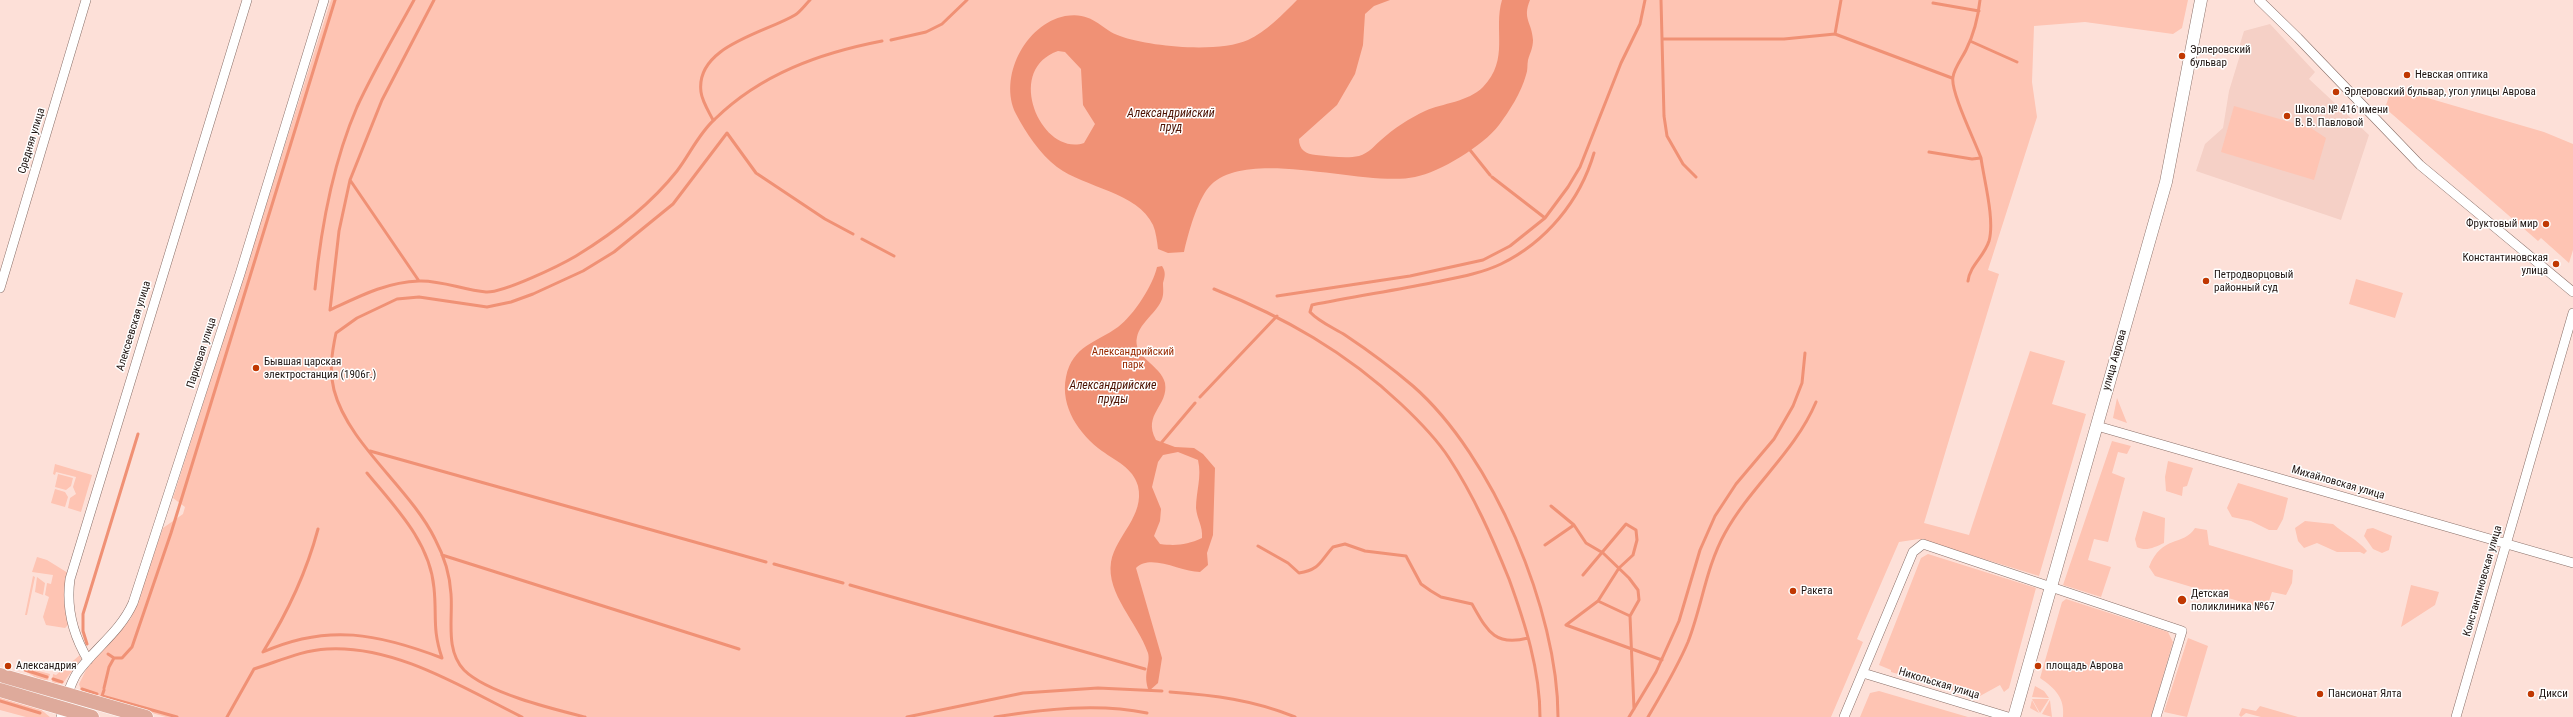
<!DOCTYPE html>
<meta charset="utf-8">
<style>
body{margin:0}
canvas{display:block;background:#fde0d8}
</style>
<canvas width="2573" height="717"></canvas>
<script>
const ctx = document.querySelector('canvas').getContext('2d');
ctx.lineJoin = 'round';
function fill(path, color) {
  ctx.fillStyle = color;
  ctx.fill(path, 'evenodd');
}
function stroke(path, color, width, dash) {
  ctx.strokeStyle = color;
  ctx.lineWidth = width;
  ctx.lineCap = dash ? 'butt' : 'round';
  ctx.setLineDash(dash || []);
  ctx.stroke(path);
}
function label(font, color, halo, rows, align = 'center') {
  ctx.font = font + ' "Roboto Condensed",sans-serif';
  ctx.lineWidth = 3;
  ctx.setLineDash([]);
  ctx.textBaseline = 'middle';
  ctx.strokeStyle = halo;
  ctx.fillStyle = color;
  for (const [text, x, y, turn = 0] of rows) {
    ctx.save();
    ctx.translate(x, y);
    ctx.rotate((+turn || 0) * Math.PI / 180);
    ctx.textAlign = isNaN(turn) ? turn : align;
    if (halo) ctx.strokeText(text, 0, 0);
    ctx.fillText(text, 0, 0);
    ctx.restore();
  }
}
fill(new Path2D(`
 M2270,24L2315,72L2309,79L2369,135L2341,220L2196,171L2205,144L2223,128L2229,91L2240,55L2237,54L2244,31Z`), '#f5d0c6');
fill(new Path2D(`
 M331,0H2188L2182,28L2173,34L2085,22L2034,26L2032,82L2037,117L1988,270L1999,274L1924,523L1969,535L2030,351L2065,361L2052,404L2086,414L2039,576L1919,539L1899,542L1857,639L1863,642L1831,717H166L86,694L81,690L79,684L87,668L131,618L163,528L183,514L185,507L173,498Z
 M2397,89L2544,132L2573,144V250L2569,263L2541,238L2538,241L2385,108L2391,91Z
 M2234,106L2311,128L2326,138L2314,180L2221,152Z
 M2356,279L2403,293L2395,318L2349,304Z
 M2117,398L2127,423L2113,418Z
 M2112,441L2131,446L2127,454L2118,452L2112,473L2125,478L2108,542L2094,539L2088,560L2111,567L2101,597L2063,585Z
 M2168,461L2193,468L2187,486L2183,487L2182,496L2166,491L2165,477Z
 M55,464L92,475L81,512L68,508L70,498L76,494L73,487L76,477L56,472L55,475L53,474Z
 M58,474L73,478L71,486L66,490L55,487Z
 M2238,483L2288,498L2283,519L2277,530H2269L2251,521L2232,517L2227,508Z
 M55,489L65,492L68,497L65,507L51,503Z
 M2143,511L2165,518L2164,543C2155,547 2146,552 2137,547L2135,539Z
 M2305,521L2333,524C2344,534 2357,539 2367,551L2364,554L2360,552H2337L2317,543L2304,548L2298,541L2295,528Z
 M2195,528L2207,530L2209,545L2293,570L2292,583L2286,595L2272,592L2268,604L2255,606L2155,576L2149,567C2162,534 2183,547 2195,528Z
 M2373,528L2392,536L2389,550L2382,553L2373,549L2364,536L2367,529Z
 M1928,554L2036,588L2009,688L2004,692L2000,685L1980,696L1974,694L1973,696L1891,672V670L1879,665L1921,558Z
 M37,557L47,560L68,573V625L65,628L46,625L43,617L49,597L45,595L47,583L51,584L53,575L32,572Z
 M33,576L35,577L27,615H25Z
 M37,577L45,583L43,595L35,592Z
 M2411,585L2439,592L2435,605L2401,627Z
 M2066,599L2168,632L2173,642L2151,717H2063C2065,698 2055,688 2040,678L2062,602Z
 M2188,638L2208,646L2187,717L2164,712Z
 M80,655L81,659L63,683L52,684L53,674L56,675Z
 M24,667L50,674L48,680H40L23,670Z
 M2035,686L2044,691L2049,698L2032,697Z
 M1879,691L1968,717H1860L1870,693Z
 M0,697L39,708L50,717H26L0,710V702L40,713L0,701Z
 M2032,699H2049L2040,713Z
 M2032,700L2039,713L2030,708Z
 M2050,700L2052,717L2042,714Z
 M2260,706L2298,717H2261L2246,713L2241,717L2239,715L2242,708L2256,711Z`), '#fec4b3');
fill(new Path2D(`
 M1297,0H1390L1374,6L1365,14L1363,45L1355,74L1337,105L1299,139C1299,150 1306,154 1316,155C1330,156 1346,159 1359,156C1369,153 1374,146 1381,140C1393,129 1410,118 1425,111C1443,103 1468,102 1483,87C1510,59 1493,30 1502,0H1530C1522,19 1532,22 1533,40C1533,48 1530,53 1528,60C1527,65 1528,70 1526,75C1521,93 1510,110 1499,125C1483,146 1440,172 1415,177C1365,188 1245,145 1209,187C1197,201 1188,234 1184,252L1168,253L1158,249C1157,241 1156,232 1153,225C1138,192 1085,188 1057,167C1040,154 1026,133 1016,114C998,78 1025,24 1065,16C1093,11 1100,29 1120,36C1150,47 1219,53 1248,40C1266,32 1283,14 1297,0ZM1058,51L1065,52L1081,69L1083,105L1095,124L1084,143C1042,157 1003,70 1058,51Z
 M1162,266C1166,272 1165,276 1163,283C1163,288 1164,294 1162,299C1157,313 1141,321 1137,337C1132,357 1161,365 1165,383C1169,406 1142,414 1156,440L1175,447L1194,448L1203,454L1215,468L1213,535L1207,553L1208,565L1200,572C1181,572 1151,553 1136,568L1162,658L1158,683L1149,691C1142,674 1151,664 1148,653C1138,623 1106,594 1111,562C1116,535 1145,516 1138,486C1133,468 1116,461 1102,451C1079,434 1060,407 1066,377C1073,345 1096,343 1118,327C1134,315 1153,285 1157,267ZM1178,452L1198,460C1202,477 1196,491 1196,508C1197,519 1203,526 1202,538C1187,545 1176,546 1160,544L1154,536L1160,521L1161,509L1152,487L1158,462L1163,455Z`), '#f09175');
stroke(new Path2D(`
 M1661,0L1664,116L1667,136L1683,164L1696,177
 M1933,3L1979,11
 M1835,34L1841,0
 M1662,39H1784L1835,34L1952,78
 M891,40L926,32L942,24L967,0
 M1970,41L2017,62
 M713,120C709,112 702,101 701,92C695,46 765,33 795,15C800,12 805,5 810,0
 M1470,150L1490,175
 M1929,152L1972,159L1981,158C1975,141 1950,91 1953,77C1954,69 1962,58 1966,50C1974,34 1978,18 1980,0
 M350,180L382,100L434,0
 M1545,218L1568,187L1580,167L1621,63L1640,24L1645,0
 M862,239L894,256
 M1968,281C1970,265 1984,257 1989,241C1995,220 1984,180 1981,158
 M315,289C321,227 332,165 357,107C374,70 395,35 414,0
 M1214,289C1284,317 1346,352 1401,404C1418,420 1436,438 1449,458C1474,496 1492,537 1509,579C1525,623 1540,670 1540,717
 M1277,296L1410,276L1483,260L1510,246L1545,218L1492,177
 M330,310C358,297 386,282 419,281C441,280 463,290 486,292C503,293 559,266 576,256C612,234 650,205 677,171C690,154 699,133 715,119C761,74 820,53 882,41
 M330,310L339,231L350,180L419,281
 M1200,397L1277,316
 M1162,442L1195,403
 M370,451L766,562
 M1551,506L1574,525L1586,543L1603,553L1629,578L1638,590L1639,600L1630,616L1634,709
 M318,529C306,574 288,612 263,652C328,623 379,634 442,658C432,628 437,617 434,588C430,542 395,507 367,473
 M1545,545L1574,525
 M1258,546L1288,563L1299,573C1320,570 1320,561 1333,547L1345,544L1365,551L1406,556L1421,584L1431,591L1441,597L1472,604C1487,630 1494,647 1528,638
 M442,555L739,649
 M774,564L843,583
 M1583,575L1626,524L1636,530L1637,540L1633,555L1619,568L1598,601L1566,625L1662,660
 M850,585L1145,669
 M1598,601L1630,616
 M87,644L83,631V614L138,434
 M108,654L114,658
 M25,670L47,677
 M53,679L62,682
 M104,688L109,667L114,658H122L132,647L171,533L335,0
 M82,689L97,694
 M104,690L102,696L177,717
 M1170,692C1213,695 1254,700 1295,717
 M0,701L40,713
 M227,717L254,669C277,662 302,650 327,649C396,645 463,688 522,717
 M585,717C553,709 487,693 464,670C445,650 453,619 451,594C450,576 444,556 435,539C410,488 348,444 334,390C329,371 332,352 336,333L357,318L397,299L419,297L487,307L511,302L533,294L583,271L614,252L673,204L727,133L756,173L825,219L853,234
 M907,717L1023,693L1098,688L1162,691
 M995,717C1044,709 1098,703 1147,713
 M1558,717C1558,611 1493,456 1413,386C1392,368 1369,351 1345,335C1334,328 1319,322 1310,312L1312,305C1351,297 1391,291 1431,283C1455,278 1480,274 1501,264C1546,242 1580,201 1594,153
 M1629,717L1656,672L1679,621L1700,550L1715,516L1736,484L1774,439L1793,406L1802,383L1805,353
 M1648,717C1662,693 1677,668 1688,642C1702,606 1706,567 1725,533C1751,486 1795,452 1816,402`), '#f09175', 3);
const street = new Path2D(`
 M2259,0L2298,38L2420,165L2573,292
 M0,288L86,0
 M2097,426L2573,563
 M88,660C73,635 66,608 70,579L247,0
 M1863,673L2008,717
 M61,717C65,702 69,686 77,673C95,648 120,632 133,603L240,274L324,0
 M1844,717L1913,552L1923,544L2182,631L2156,717
 M2456,717L2573,313`);
const secondary = new Path2D(`
 M2014,717L2166,182L2201,0`);
const primary = new Path2D(`
 M0,675L146,717
 M0,690L92,717`);
stroke(street, '#8a7069', 10);
stroke(secondary, '#8a7069', 13);
stroke(primary, '#fff', 15);
stroke(street, '#fff', 9);
stroke(secondary, '#fff', 12);
stroke(primary, '#deaa9b', 14);
for (const [x, y, r, color] of [
 [2182,56,4,"#c03802"],
 [2407,75,4,"#c03802"],
 [2336,92,4,"#c03802"],
 [2287,116,4,"#c03802"],
 [2546,224,4,"#c03802"],
 [2556,264,4,"#c03802"],
 [2206,281,4,"#c03802"],
 [256,368,4,"#c03802"],
 [1793,591,4,"#c03802"],
 [2182,600,5,"#c03802"],
 [8,666,4,"#c03802"],
 [2038,666,4,"#c03802"],
 [2320,694,4,"#c03802"],
 [2531,694,4,"#c03802"]
]) {
  const dot = new Path2D();
  dot.arc(x, y, r, 0, 2 * Math.PI);
  ctx.fillStyle = color;
  ctx.fill(dot);
  stroke(dot, '#fff', 1.5);
}
label('11px', '#1f1512', '#fff', [
 ["Эрлеровский",2190,50],
 ["бульвар",2190,63],
 ["Невская оптика",2415,75],
 ["Эрлеровский бульвар, угол улицы Аврова",2344,92],
 ["Школа № 416 имени",2295,110],
 ["В. В. Павловой",2295,123],
 ["Фруктовый мир",2538,224,"right"],
 ["Константиновская",2548,258,"right"],
 ["улица",2548,271,"right"],
 ["Петродворцовый",2214,275],
 ["районный суд",2214,288],
 ["Бывшая царская",264,362],
 ["электростанция (1906г.)",264,375],
 ["Ракета",1801,591],
 ["Детская",2191,594],
 ["поликлиника №67",2191,607],
 ["Александрия",16,666],
 ["площадь Аврова",2046,666],
 ["Пансионат Ялта",2328,694],
 ["Дикси",2539,694]
], 'left');
label('11px', '#1f1512', '#fff', [
 ["Средняя улица",32,141,-73],
 ["Алексеевская улица",134,326,-73],
 ["Парковая улица",202,353,-72],
 ["улица Аврова",2115,360,-74],
 ["Михайловская улица",2338,483,16],
 ["Константиновская улица",2483,581,-74],
 ["Никольская улица",1939,684,17]
]);
label('11px', '#982a00', '#fff', [
 ["Александрийский",1133,352],
 ["парк",1133,365]
]);
label('italic 12px', '#4d1202', '#fff', [
 ["Александрийский",1171,114],
 ["пруд",1171,128],
 ["Александрийские",1113,386],
 ["пруды",1113,400]
]);
</script>
